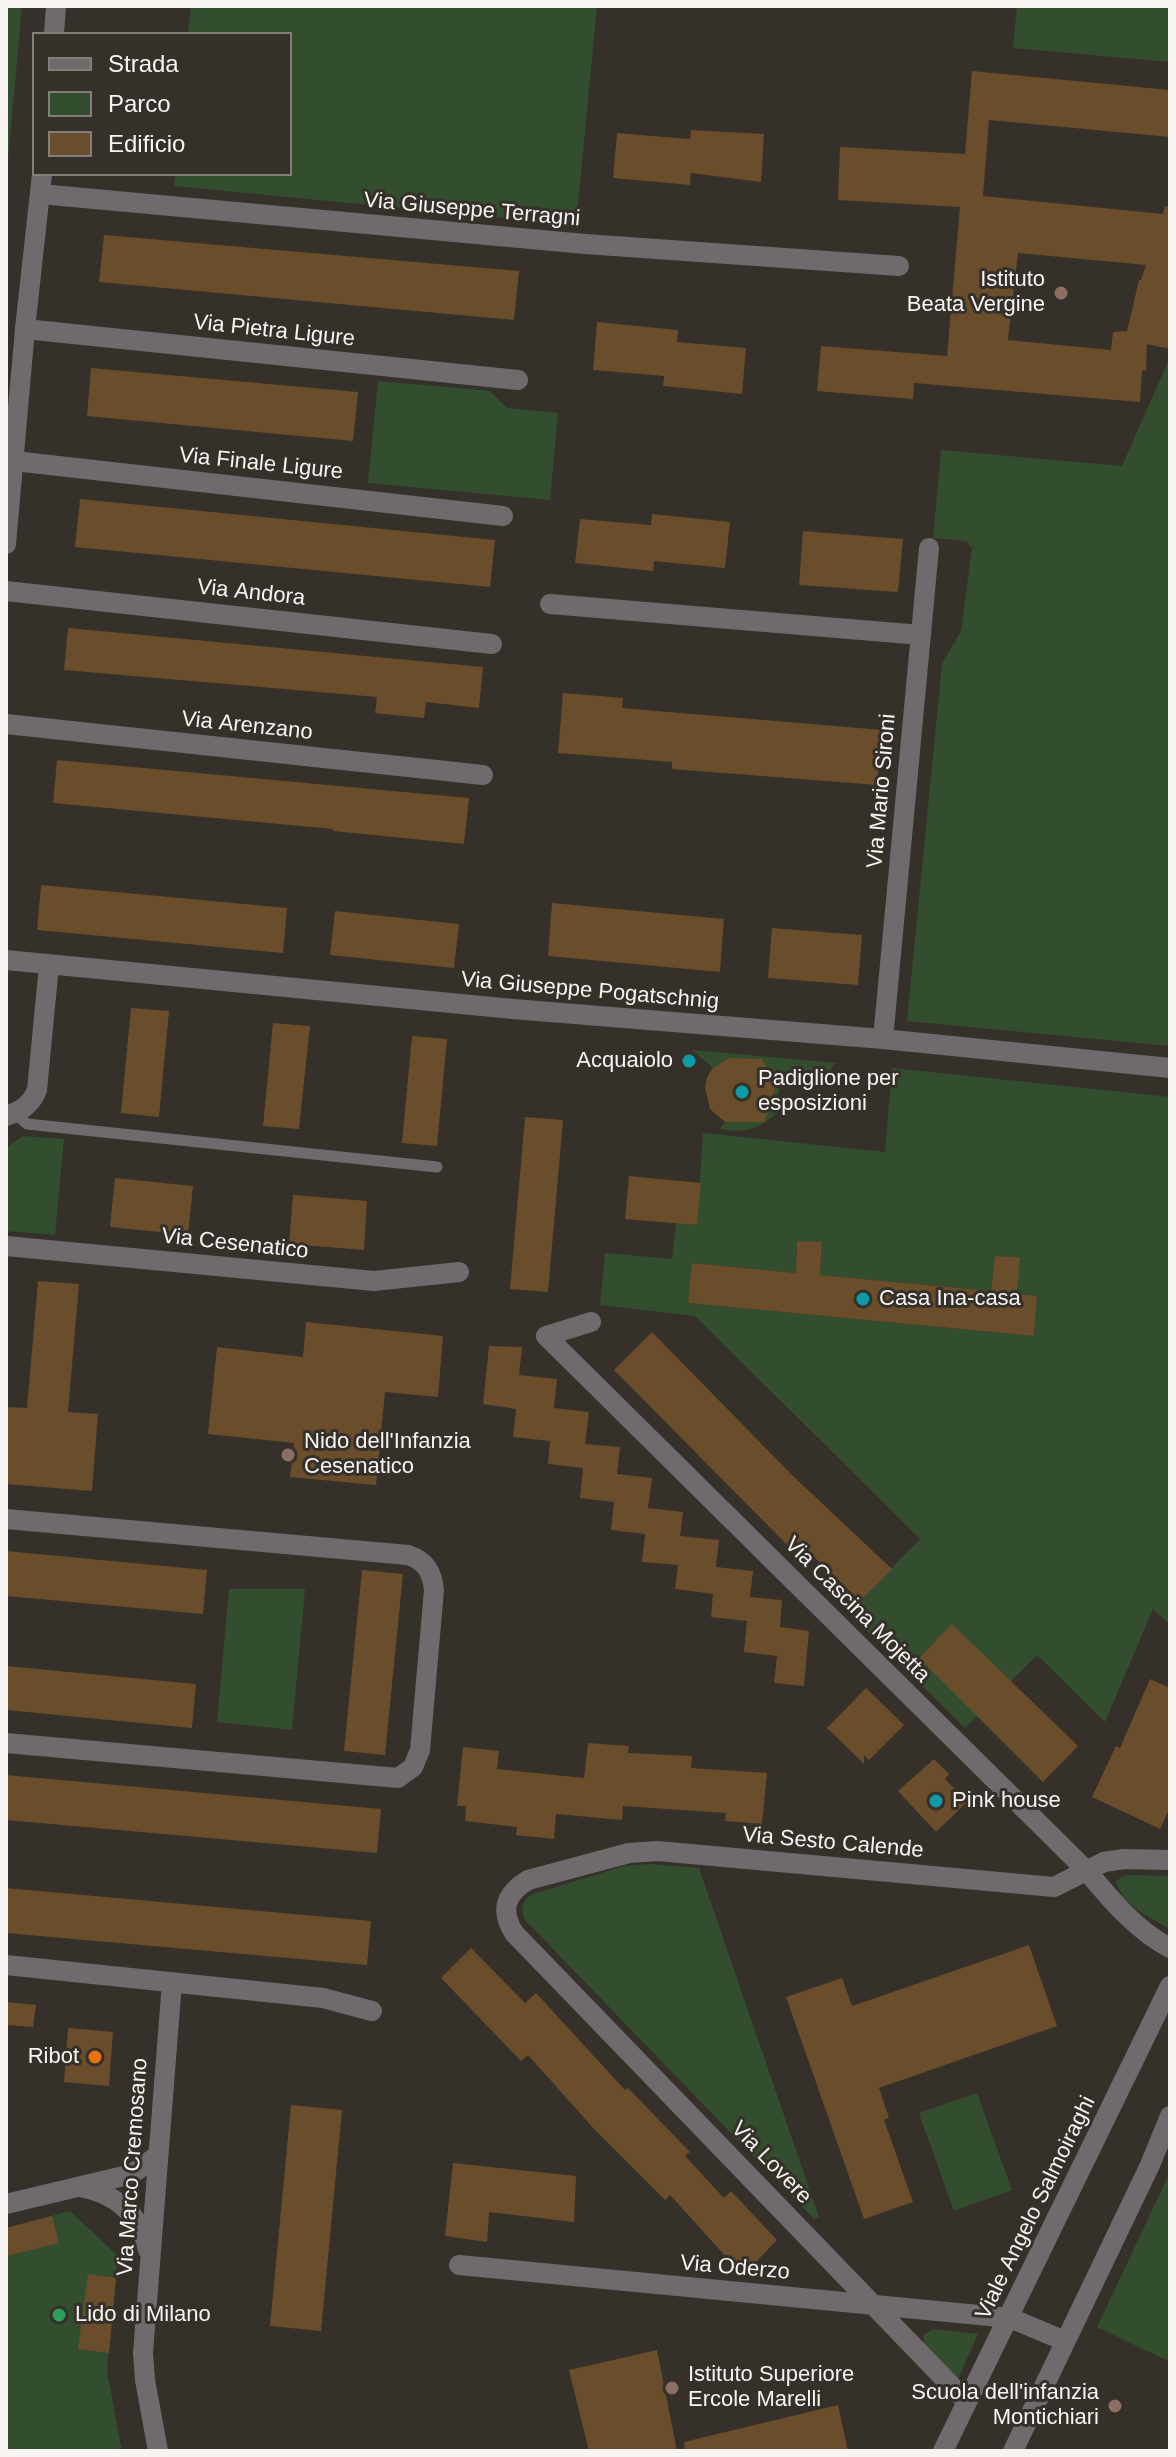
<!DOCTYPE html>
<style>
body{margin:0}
#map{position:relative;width:1176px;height:2457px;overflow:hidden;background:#35302a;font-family:Arial,sans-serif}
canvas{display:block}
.frame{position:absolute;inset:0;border:8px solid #f7f3f0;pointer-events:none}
.legend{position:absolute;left:32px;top:32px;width:260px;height:144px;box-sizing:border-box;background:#35302a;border:2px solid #837e79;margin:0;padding:10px 14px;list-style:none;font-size:24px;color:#f7f3f0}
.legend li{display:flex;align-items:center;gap:16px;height:40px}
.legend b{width:40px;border:2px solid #837e79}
</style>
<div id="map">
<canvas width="1176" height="2457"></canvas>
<div class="frame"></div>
<ul class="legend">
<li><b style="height:10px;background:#6f6b6d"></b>Strada</li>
<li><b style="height:22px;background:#334e2e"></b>Parco</li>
<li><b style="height:22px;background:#6a4d2a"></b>Edificio</li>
</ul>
</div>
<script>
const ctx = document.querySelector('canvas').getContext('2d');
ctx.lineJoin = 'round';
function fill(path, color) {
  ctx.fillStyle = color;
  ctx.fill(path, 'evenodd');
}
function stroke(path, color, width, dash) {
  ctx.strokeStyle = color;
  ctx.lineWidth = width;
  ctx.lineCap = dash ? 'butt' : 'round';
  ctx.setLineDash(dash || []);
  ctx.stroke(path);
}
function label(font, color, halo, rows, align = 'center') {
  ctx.font = font + ' Arial,sans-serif';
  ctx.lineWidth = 6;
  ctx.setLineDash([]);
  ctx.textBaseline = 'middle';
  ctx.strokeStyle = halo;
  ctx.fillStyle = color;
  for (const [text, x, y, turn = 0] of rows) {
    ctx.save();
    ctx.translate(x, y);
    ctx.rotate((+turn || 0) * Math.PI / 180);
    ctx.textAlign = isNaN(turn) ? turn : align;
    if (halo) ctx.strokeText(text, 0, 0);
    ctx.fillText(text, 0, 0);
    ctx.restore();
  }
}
fill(new Path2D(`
 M6,6H22L6,182Z
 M191,6H597L576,225L174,186L176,174H290V34H188Z
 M1017,6H1170V62L1013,48Z
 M1170,357V1046L907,1021L942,664L961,631L972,548L966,541L933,538L941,450L1122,466Z
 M378,381L490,391L507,408L558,413L550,500L368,483Z
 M692,1050L836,1063L820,1082L780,1079L777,1113C759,1129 744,1134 720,1129L725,1122C756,1125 779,1112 772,1078L753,1060L728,1058L713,1068Z
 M892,1068L1170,1097V1625L1153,1609L1105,1722L1037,1655L965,1728L848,1613L920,1539L695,1316L600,1305L605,1253L672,1259L676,1223L697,1225L703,1133L885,1152ZM797,1241L822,1243L820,1275L991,1291L995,1256L1019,1257L1017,1294L1037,1296L1034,1336L688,1303L693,1263L796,1273Z
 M23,1136L64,1139L55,1235L6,1231V1148Z
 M229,1589H305L292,1730L217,1722Z
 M649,1864L699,1868L819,2217L814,2219L524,1919C520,1907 523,1899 533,1894L624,1866Z
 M1125,1875L1170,1876V1929C1152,1919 1120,1904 1116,1881Z
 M977,2093L1012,2190L954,2211L919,2113Z
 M1170,2172V2362L1097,2327Z
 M70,2211L118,2256L107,2371L122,2451H6V2228Z
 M933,2329L978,2334L958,2379L924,2346L923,2336Z`), '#334e2e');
fill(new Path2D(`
 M972,71L1170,90V137L989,120L983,196L1163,214L1165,206L1170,207V349L1147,344L1146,371L1142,370L1140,402L914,383L913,399L817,391L821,346L947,356L960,207L838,200L840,147L965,154ZM1018,253L1146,265L1141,280H1139L1127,331L1113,332L1111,350L1008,340Z
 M691,130L764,134L761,182L691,173L690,185L613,178L617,133L690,139Z
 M104,235L519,271L514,320L99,282Z
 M597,322L678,330L677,342L746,348L742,394L663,386L664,376L593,370Z
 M91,368L358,392L353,441L87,416Z
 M80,499L495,540L490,587L75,547Z
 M652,514L730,522L725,568L654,561L653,571L575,563L580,519L651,525Z
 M803,531L903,539L898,592L799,585Z
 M68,628L483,667L479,708L426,702L424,718L375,713L377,697L64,670Z
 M563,693L623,698L622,708L882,730L877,785L672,769V762L558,753Z
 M57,760L469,798L464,844L333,831V829L53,803Z
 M41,885L287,908L283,953L37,930Z
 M552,903L724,919L720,972L548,956Z
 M335,911L459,924L454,968L330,955Z
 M772,928L862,935L858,985L768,978Z
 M131,1008L169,1011L159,1117L121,1113Z
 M273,1023L310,1026L299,1129L263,1126Z
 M412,1036L447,1039L437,1146L402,1143Z
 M728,1058L762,1059L772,1078L775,1089L764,1122H725L710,1109L705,1088L707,1077L713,1068Z
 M525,1117L563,1120L548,1292L510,1289Z
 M629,1176L701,1183L697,1225L625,1219Z
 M115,1178L193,1186L188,1235L110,1227Z
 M293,1195L367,1201L364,1250L289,1244Z
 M797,1241L822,1242L820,1275L991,1291L995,1256L1020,1257L1017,1294L1037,1296L1034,1336L688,1303L692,1263L796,1273Z
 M38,1281L79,1284L68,1412L98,1414L92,1491L6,1484V1407L27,1408Z
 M306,1322L443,1336L438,1397L385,1392L376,1485L290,1477L294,1443L208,1434L217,1347L303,1357Z
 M652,1332L792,1475L892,1569L860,1601L808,1551L800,1558L614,1370Z
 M489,1346L522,1347L519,1375L557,1379L554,1408L589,1412L585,1444L620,1447L617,1474L652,1478L648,1508L683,1512L680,1536L719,1540L716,1567L753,1571L750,1597L782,1600L780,1627L809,1631L804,1686L774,1683L777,1656L744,1652L747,1621L711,1617L713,1594L675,1589L678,1565L642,1562L645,1534L611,1530L614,1502L580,1498L583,1468L548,1464L550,1441L513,1437L516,1409L483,1404Z
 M6,1551L207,1570L203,1614L6,1596Z
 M362,1570L403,1574L385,1755L344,1751Z
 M952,1624L1078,1746L1043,1782L919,1658Z
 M6,1666L196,1684L192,1728L6,1710Z
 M1150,1679L1170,1688V1808L1160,1829L1092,1797L1116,1746L1120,1748Z
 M866,1688L904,1725L869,1760L864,1755V1764L827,1728Z
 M588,1743L629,1746L628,1753L692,1756L691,1768L767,1773L762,1824L725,1821L726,1813L623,1806L622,1820L556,1814L554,1839L516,1835L517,1827L465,1821L466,1806H457L463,1747L499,1751L497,1769L584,1778Z
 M934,1759L949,1774L945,1779L967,1802L936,1832L898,1791Z
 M6,1775L381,1809L377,1853L6,1820Z
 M6,1888L371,1921L367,1965L6,1933Z
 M1029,1945L1057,2026L879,2088L889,2118L884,2120L913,2202L864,2219L786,1997L842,1978L852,2006Z
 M471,1948L525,2003L536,1993L625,2090L628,2088L690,2152L685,2156L724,2198L731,2191L777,2240L755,2263L729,2260L670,2195L665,2200L595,2130L528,2055L521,2061L441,1978Z
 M6,2002L36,2005L33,2027L6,2025Z
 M68,2028L113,2032L109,2086L64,2082Z
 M291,2105L342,2110L321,2331L270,2326Z
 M453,2163L576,2176L574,2222L489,2212L487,2242L445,2236Z
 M52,2216L59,2243L6,2256V2228Z
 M88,2274L116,2278L109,2353L78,2349Z
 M657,2350L677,2451H589L569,2370Z
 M838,2405L848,2451H685L684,2442Z`), '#6a4d2a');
stroke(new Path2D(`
 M15,1113L27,1124L437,1167`), '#6f6b6d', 11);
stroke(new Path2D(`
 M40,194L585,244L899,266
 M25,329L518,380
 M14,461L503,516
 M6,591L492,644
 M550,604L921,635
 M6,724L483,775
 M6,960L513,1009L883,1039L1170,1068
 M883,1039L929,548
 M6,1116C21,1111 31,1105 37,1090L49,965
 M6,1246L374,1281L459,1272
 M591,1322L546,1336L1087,1871C1111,1900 1137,1931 1170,1948
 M6,1519L408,1555C426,1561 432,1572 434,1590L420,1750L413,1767L398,1778L6,1743
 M6,1965L323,1998L372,2011
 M80,2187C115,2193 141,2215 148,2250
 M6,2204L132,2174L158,2155
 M459,2265L1010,2318L1065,2341
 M966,2401L514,1933C500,1910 505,1894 528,1880L629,1853L658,1851L1054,1887L1104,1862L1124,1859L1170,1860
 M158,2451L145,2380L143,2353L172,1982`), '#6f6b6d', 20);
stroke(new Path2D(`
 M54,34L56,6
 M6,544L25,329L42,174
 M943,2451L1170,1986
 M1013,2451L1150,2165L1170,2116`), '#6f6b6d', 20);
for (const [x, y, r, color] of [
 [1061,293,8,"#8d6e63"],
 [689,1061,8,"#0f9aa8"],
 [742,1092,8,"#0f9aa8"],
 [863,1299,8,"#0f9aa8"],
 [288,1455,8,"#8d6e63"],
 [936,1801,8,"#0f9aa8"],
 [95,2057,8,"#e8710a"],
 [59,2315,8,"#2e9e5b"],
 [672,2388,8,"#8d6e63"],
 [1115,2406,8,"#8d6e63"]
]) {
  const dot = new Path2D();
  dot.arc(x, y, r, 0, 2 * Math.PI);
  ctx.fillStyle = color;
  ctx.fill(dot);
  stroke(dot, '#35302a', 3);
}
label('22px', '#f7f3f0', '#35302a', [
 ["Via Giuseppe Terragni",472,210,5],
 ["Via Pietra Ligure",274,331,6],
 ["Via Finale Ligure",261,464,6],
 ["Via Andora",251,593,6],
 ["Via Arenzano",247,726,6],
 ["Via Mario Sironi",882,791,-85],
 ["Via Giuseppe Pogatschnig",590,991,5],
 ["Via Cesenatico",235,1244,6],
 ["Via Cascina Mojetta",857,1610,45],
 ["Via Sesto Calende",833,1843,5],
 ["Via Lovere",771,2163,46],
 ["Via Marco Cremosano",133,2167,-86],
 ["Viale Angelo Salmoiraghi",1036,2208,-64],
 ["Via Oderzo",735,2268,5]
]);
label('22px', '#f7f3f0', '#35302a', [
 ["Istituto",1045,280,"right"],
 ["Beata Vergine",1045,305,"right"],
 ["Acquaiolo",673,1061,"right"],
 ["Padiglione per",758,1079],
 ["esposizioni",758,1104],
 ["Casa Ina-casa",879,1299],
 ["Nido dell'Infanzia",304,1442],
 ["Cesenatico",304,1467],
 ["Pink house",952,1801],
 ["Ribot",79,2057,"right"],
 ["Lido di Milano",75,2315],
 ["Istituto Superiore",688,2375],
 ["Ercole Marelli",688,2400],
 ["Scuola dell'infanzia",1099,2393,"right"],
 ["Montichiari",1099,2418,"right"]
], 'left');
</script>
